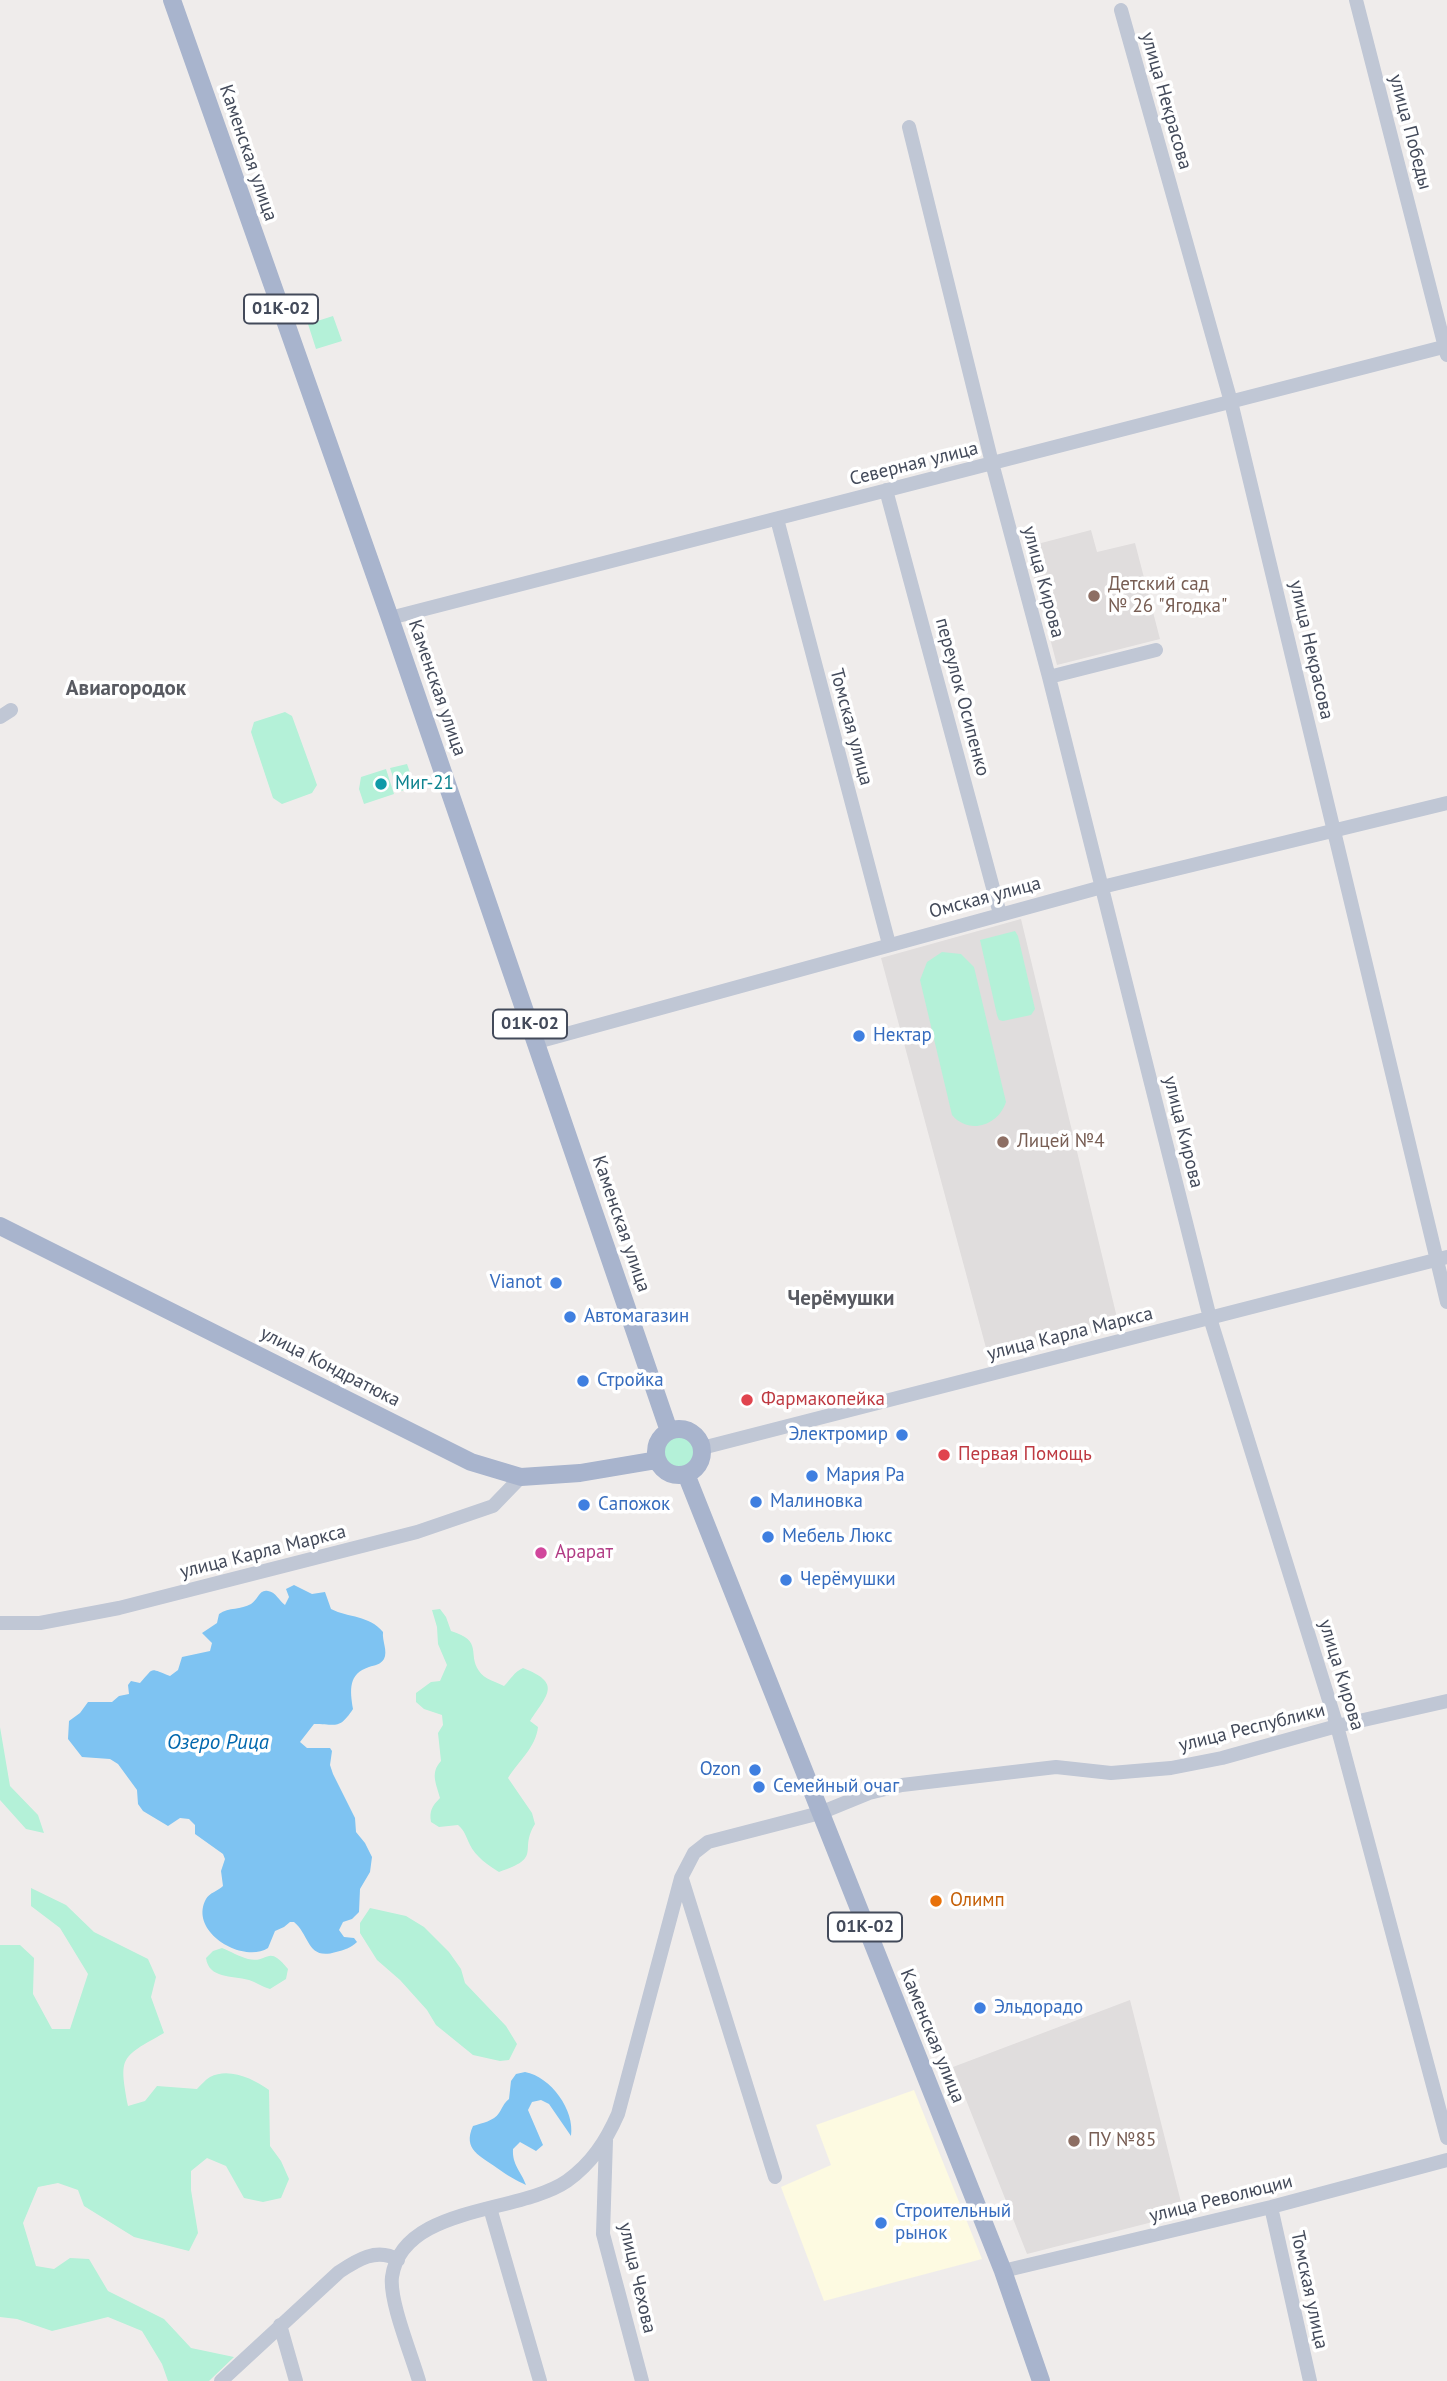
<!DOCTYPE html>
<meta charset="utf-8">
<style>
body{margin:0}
canvas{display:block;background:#efeceb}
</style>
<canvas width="1447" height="2381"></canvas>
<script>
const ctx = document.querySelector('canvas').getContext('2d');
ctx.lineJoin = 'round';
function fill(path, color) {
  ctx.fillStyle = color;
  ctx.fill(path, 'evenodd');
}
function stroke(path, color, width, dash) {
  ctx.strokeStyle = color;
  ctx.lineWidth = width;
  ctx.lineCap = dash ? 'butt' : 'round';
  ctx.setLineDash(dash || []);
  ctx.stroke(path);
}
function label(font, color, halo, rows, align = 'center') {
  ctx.font = font + ' "PT Sans",sans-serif';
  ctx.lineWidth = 7;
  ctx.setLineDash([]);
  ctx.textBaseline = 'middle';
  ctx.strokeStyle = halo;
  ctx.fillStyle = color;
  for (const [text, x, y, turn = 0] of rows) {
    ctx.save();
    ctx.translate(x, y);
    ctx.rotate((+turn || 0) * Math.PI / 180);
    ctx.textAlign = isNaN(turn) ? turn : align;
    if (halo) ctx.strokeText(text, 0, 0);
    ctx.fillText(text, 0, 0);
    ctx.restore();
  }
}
fill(new Path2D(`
 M914,2090L982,2259L824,2301L781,2187L831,2165L816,2125Z`), '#fdfae1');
fill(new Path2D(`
 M1091,530L1097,552L1135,543L1160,639L1057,665L1026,547Z
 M1021,919L1119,1326L989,1359L881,958Z
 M1130,2000L1184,2214L1027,2254L953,2067Z`), '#e0dddd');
fill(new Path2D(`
 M333,316L342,341L316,349L308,324Z
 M285,712L292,716L317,785L312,793L282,804L273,798L251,732L254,722Z
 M407,764L415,787L398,792L390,768Z
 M386,769L394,794L364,804L359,789L361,777Z
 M1015,931L1018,936L1035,1009L1031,1015L1003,1021L999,1020L997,1015L980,940Z
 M942,952L961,954L974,967L1006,1102C998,1126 969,1135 952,1115L920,980L927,962Z
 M659 1452a20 20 0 1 1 40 0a20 20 0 1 1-40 0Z
 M440,1609L446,1617L451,1631C484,1641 467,1654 479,1671C484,1679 496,1682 504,1686C511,1679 514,1672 523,1668C561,1683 549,1693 530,1721L538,1727C536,1747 518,1762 508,1778L532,1813L535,1824C518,1851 544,1857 499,1872C489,1866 475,1856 470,1845C466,1837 465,1831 458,1825L439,1827L431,1822C429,1811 432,1806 440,1798C436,1783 430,1773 441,1761L438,1733L443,1725L442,1715L424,1709L416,1702V1693L431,1682L440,1681L447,1665L438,1644L437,1627L432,1610Z
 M0,1727L10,1786L38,1815L44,1833L26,1829L0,1800Z
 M31,1888L66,1905L94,1932L148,1959L156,1977L151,1997L164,2033C120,2058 119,2056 128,2106L145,2101L157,2086L197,2089C201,2085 205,2080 210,2077C229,2067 254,2079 269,2090L270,2146L281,2161L289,2179L281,2198L263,2202L244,2198L226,2166L207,2158L191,2171V2190L198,2233L189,2251L134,2237L84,2206L78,2190L58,2183L38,2187L23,2223L36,2266L54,2269L70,2258L89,2259L108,2291L164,2319L191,2348L234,2357L209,2381H168L162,2364L142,2331L108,2317L52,2331L17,2319L0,2317V1945H20L34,1958L33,1994L52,2029H70L88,1974L60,1928L31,1906Z
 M370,1908L406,1916L424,1927L449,1952L461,1969L465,1983L506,2026L517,2044L509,2060L500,2061L473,2055L436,2025L427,2010L400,1980L377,1960L360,1933V1923Z
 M222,1948C230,1951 240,1957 248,1959C269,1964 267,1943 288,1969L286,1979L270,1989C262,1987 256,1982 249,1980C231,1975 209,1979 206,1958L213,1951Z`), '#b4f1d8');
fill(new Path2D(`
 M294,1585L312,1594L325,1592L331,1609C349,1618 369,1615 383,1632C382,1641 388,1651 384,1659C380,1665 375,1665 369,1667C348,1674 350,1690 353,1709C339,1730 337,1724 314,1724L300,1742L307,1748H330L332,1751L330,1765L333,1774L355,1818L356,1832L365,1843L372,1857L370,1872L360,1889L359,1912L352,1919L343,1922L339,1930L344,1937L354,1938L357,1942C351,1948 344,1950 336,1952C307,1961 310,1935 294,1922H290L284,1927L275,1931L268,1948C243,1964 188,1932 206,1899C209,1893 218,1891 223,1886L221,1871L225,1859L223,1854L195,1834V1825L189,1819L180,1818L168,1826L143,1811L138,1804L137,1790L118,1764L110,1759L82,1757L68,1739L69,1721L80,1713L88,1702H112L119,1696L129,1694L128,1685L131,1681L140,1683C155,1667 148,1668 170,1676L178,1670L182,1657L210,1651L212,1643L202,1633L217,1623L219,1614C229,1607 241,1610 251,1604C258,1600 259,1589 268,1591C276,1592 279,1601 285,1605L289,1597L286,1589Z
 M525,2072C551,2077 575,2110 571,2136L549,2104L541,2100L532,2102L528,2110L543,2145L536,2151L520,2142L513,2149C512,2165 521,2171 526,2185C515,2180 507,2175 497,2168C481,2156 462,2150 473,2126C482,2123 494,2121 499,2113C503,2107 503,2104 509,2099L511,2081L516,2074Z`), '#7ec3f2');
stroke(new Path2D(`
 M1356,0L1447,355
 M1121,10L1231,402L1447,1302
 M909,127L992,463L1049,677L1210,1318L1337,1726L1447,2138
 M886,490L1000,914
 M777,519L889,944
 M390,618L1447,346
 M1049,677L1156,650
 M0,717L11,710
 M537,1042L1102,887L1447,803
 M702,1448L1447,1257
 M0,1623H40L119,1608L417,1532L493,1506L521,1477
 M682,1879L775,2177
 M606,2140L603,2234L642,2381
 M1271,2207L1310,2381
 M490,2208L540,2381
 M1003,2271L1271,2207L1447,2160
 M280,2325L296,2381
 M221,2381L339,2272C357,2260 377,2247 398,2260
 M419,2381C412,2356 389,2301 392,2277C402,2205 519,2214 567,2181C592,2163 606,2141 618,2114L681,1878L694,1853L708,1842L820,1813L869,1793L902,1785L1056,1767L1111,1773L1171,1768L1222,1758L1337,1726L1447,1701`), '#c0c7d5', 14);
stroke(new Path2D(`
 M172,0L390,618L669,1431
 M0,1226L471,1462L521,1477L580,1473L657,1460
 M656 1452a23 23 0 1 1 46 0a23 23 0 1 1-46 0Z
 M686,1474L1003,2271L1041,2381`), '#a8b4cd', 18);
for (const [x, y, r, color] of [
 [1094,596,7,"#8d6e63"],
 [381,784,7,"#0f9aa8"],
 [859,1036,7,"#3f7fe0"],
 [1003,1142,7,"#8d6e63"],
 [556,1283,7,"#3f7fe0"],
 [570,1317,7,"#3f7fe0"],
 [583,1381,7,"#3f7fe0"],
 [747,1400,7,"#e0444e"],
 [902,1435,7,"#3f7fe0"],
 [944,1455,7,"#e0444e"],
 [812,1476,7,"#3f7fe0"],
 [756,1502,7,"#3f7fe0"],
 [584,1505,7,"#3f7fe0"],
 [768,1537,7,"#3f7fe0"],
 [541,1553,7,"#d1479c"],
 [786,1580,7,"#3f7fe0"],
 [755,1770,7,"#3f7fe0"],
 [759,1787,7,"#3f7fe0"],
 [936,1901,7,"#e8710a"],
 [980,2008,7,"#3f7fe0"],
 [1074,2141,7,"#8d6e63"],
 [881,2223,7,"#3f7fe0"]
]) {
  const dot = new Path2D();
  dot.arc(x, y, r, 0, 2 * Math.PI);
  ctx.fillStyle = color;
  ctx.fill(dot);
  stroke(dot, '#fff', 2.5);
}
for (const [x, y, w] of [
 [281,309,74],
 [530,1024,74],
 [865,1927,74]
]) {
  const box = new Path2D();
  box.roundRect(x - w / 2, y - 14.5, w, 29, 5);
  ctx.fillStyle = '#fff';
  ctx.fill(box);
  stroke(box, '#434a5a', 2);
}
label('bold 18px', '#434a5a', null, [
 ["01К-02",281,309],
 ["01К-02",530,1024],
 ["01К-02",865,1927]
]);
label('19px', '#434a5a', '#fff', [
 ["улица Некрасова",1166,101,74],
 ["улица Победы",1410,132,75],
 ["Каменская улица",248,153,71],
 ["Северная улица",914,464,-14],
 ["улица Кирова",1043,582,75],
 ["улица Некрасова",1311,650,77],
 ["Каменская улица",437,688,71],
 ["переулок Осипенко",962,697,75],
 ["Томская улица",851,727,75],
 ["Омская улица",985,898,-15],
 ["улица Кирова",1183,1132,76],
 ["Каменская улица",621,1224,71],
 ["улица Карла Маркса",1070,1334,-14],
 ["улица Кондратюка",330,1367,27],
 ["улица Карла Маркса",263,1552,-14],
 ["улица Кирова",1341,1675,73],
 ["улица Республики",1252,1728,-14],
 ["Каменская улица",932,2036,68],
 ["улица Революции",1221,2199,-14],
 ["улица Чехова",637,2278,77],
 ["Томская улица",1309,2290,78]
]);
label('19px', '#785e54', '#fff', [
 ["Детский сад",1108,585],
 ["№ 26 \"Ягодка\"",1108,607],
 ["Лицей №4",1017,1142],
 ["ПУ №85",1088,2141]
], 'left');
label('19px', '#0d838f', '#fff', [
 ["Миг-21",395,784]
], 'left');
label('19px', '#366cbe', '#fff', [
 ["Нектар",873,1036],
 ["Vianot",542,1283,"right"],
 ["Автомагазин",584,1317],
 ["Стройка",597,1381],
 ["Электромир",888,1435,"right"],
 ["Мария Ра",826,1476],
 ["Малиновка",770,1502],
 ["Сапожок",598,1505],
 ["Мебель Люкс",782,1537],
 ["Черёмушки",800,1580],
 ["Ozon",741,1770,"right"],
 ["Семейный очаг",773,1787],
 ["Эльдорадо",994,2008],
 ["Строительный",895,2212],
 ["рынок",895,2234]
], 'left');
label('19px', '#be3a42', '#fff', [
 ["Фармакопейка",761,1400],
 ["Первая Помощь",958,1455]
], 'left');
label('19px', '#b23c85', '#fff', [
 ["Арарат",555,1553]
], 'left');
label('19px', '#c56008', '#fff', [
 ["Олимп",950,1901]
], 'left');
label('bold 21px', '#585a61', '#fff', [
 ["Авиагородок",126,689],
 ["Черёмушки",841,1299]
]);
label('italic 21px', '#0268ae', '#fff', [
 ["Озеро Рица",218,1743]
]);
</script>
